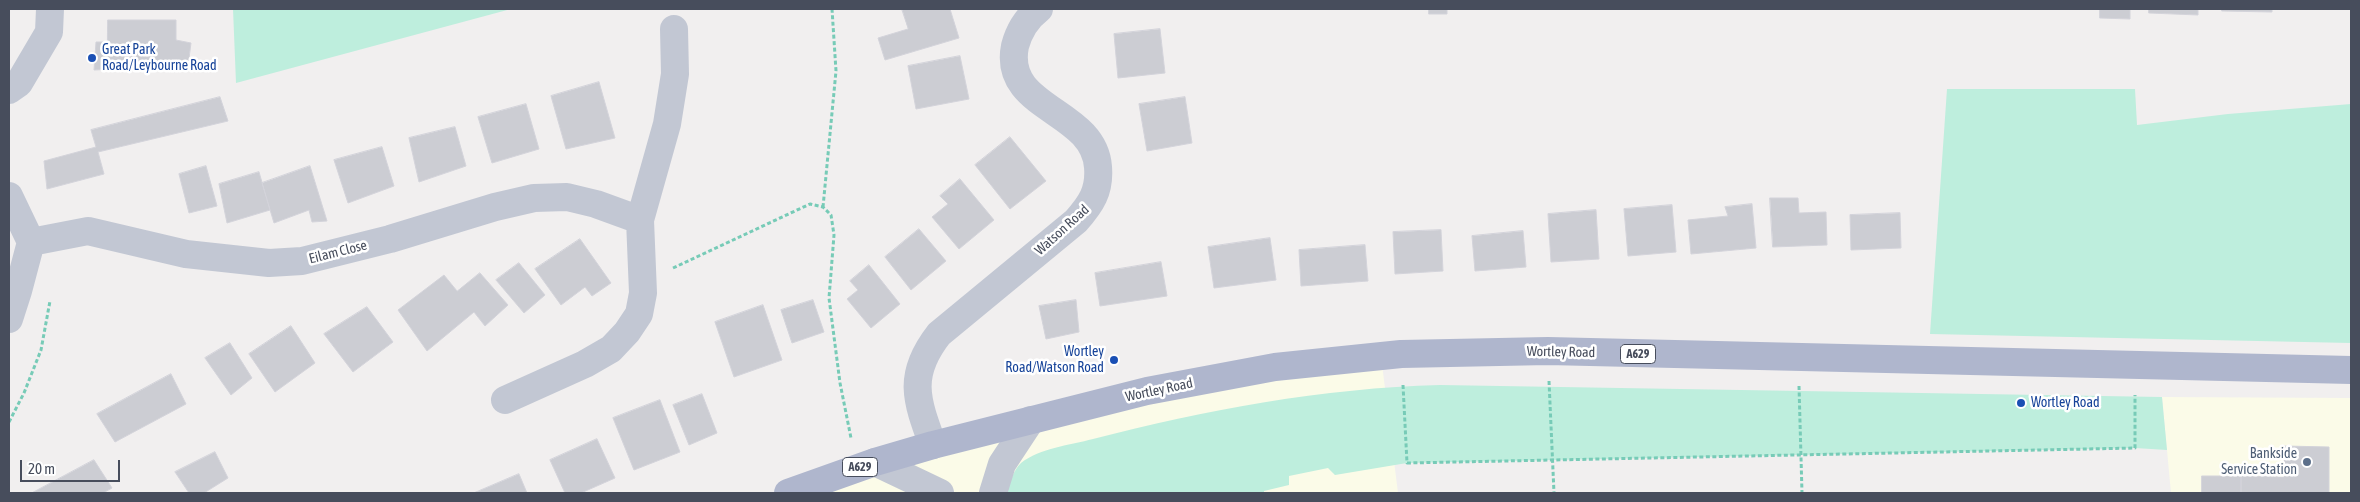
<!DOCTYPE html>
<style>
body{margin:0}
#map{position:relative;width:2360px;height:502px;overflow:hidden;background:#f1efef;font-family:"Asap Condensed",sans-serif}
canvas{display:block}
.frame{position:absolute;inset:0;border:10px solid #474d5c;pointer-events:none}
.scale{position:absolute;left:20px;top:460px;width:100px;height:22px;box-sizing:border-box;border:2px solid #474d5c;border-top:0;padding-left:6px;font-size:15px;line-height:18px;white-space:nowrap;color:#474d5c;-webkit-text-stroke:4px #fff;paint-order:stroke}
</style>
<div id="map">
<canvas width="2360" height="502"></canvas>
<div class="frame"></div>
<div class="scale">20 m</div>
</div>
<script>
const ctx = document.querySelector('canvas').getContext('2d');
ctx.lineJoin = 'round';
function fill(path, color) {
  ctx.fillStyle = color;
  ctx.fill(path, 'evenodd');
}
function stroke(path, color, width, dash) {
  ctx.strokeStyle = color;
  ctx.lineWidth = width;
  ctx.lineCap = dash ? 'butt' : 'round';
  ctx.setLineDash(dash || []);
  ctx.stroke(path);
}
function label(font, color, halo, rows, align = 'center') {
  ctx.font = font + ' "Asap Condensed",sans-serif';
  ctx.lineWidth = 5;
  ctx.setLineDash([]);
  ctx.textBaseline = 'middle';
  ctx.strokeStyle = halo;
  ctx.fillStyle = color;
  for (const [text, x, y, turn = 0] of rows) {
    ctx.save();
    ctx.translate(x, y);
    ctx.rotate((+turn || 0) * Math.PI / 180);
    ctx.textAlign = isNaN(turn) ? turn : align;
    if (halo) ctx.strokeText(text, 0, 0);
    ctx.fillText(text, 0, 0);
    ctx.restore();
  }
}
fill(new Path2D(`
 M1381,356L1398,493H788L875,462Z
 M2162,397L2351,398V493H2171Z`), '#fbfbe8');
fill(new Path2D(`
 M233,9H511L236,83Z
 M1947,89H2135L2137,125L2228,114L2351,104V343L1930,334Z
 M1440,385L2162,397L2167,450L2135,448L1407,463L1335,475L1328,468L1289,476V485L1264,491V493H1006C1010,484 1013,470 1021,463C1040,448 1070,445 1093,439C1205,410 1323,388 1440,385Z`), '#beeedd');
const building = new Path2D(`
 M902,9H950L959,38L885,60L878,38L908,29Z
 M1429,9H1447V14H1429Z
 M2100,9H2130V19L2100,18Z
 M2149,9H2198V15L2149,13Z
 M2222,9H2272V12L2222,11Z
 M108,20H176V40L191,43L188,66L94,70L96,42H107Z
 M1160,29L1165,73L1118,78L1114,34Z
 M960,56L969,99L916,109L908,66Z
 M599,82L615,138L566,149L551,96Z
 M220,97L228,121L98,152L104,174L47,189L44,161L96,147L91,130Z
 M1185,97L1192,143L1147,151L1139,104Z
 M526,104L539,149L492,163L478,117Z
 M455,127L466,166L419,182L409,138Z
 M1010,137L1046,181L1010,209L975,165Z
 M382,147L394,186L348,203L334,160Z
 M206,166L217,206L189,213L179,174Z
 M310,166L327,221L312,222L309,210L274,223L262,183Z
 M259,172L270,210L227,223L219,184Z
 M960,179L994,220L959,249L932,217L948,204L940,196Z
 M1770,198H1798L1799,213L1826,212L1827,245L1773,247Z
 M1752,204L1756,248L1691,254L1688,220L1728,216L1725,207Z
 M1672,205L1676,252L1628,256L1624,209Z
 M1596,210L1599,259L1551,262L1548,214Z
 M1900,213L1901,248L1851,250L1850,215Z
 M919,229L946,261L911,290L885,257Z
 M1441,230L1443,271L1395,274L1393,232Z
 M1523,231L1526,267L1475,271L1472,236Z
 M1270,238L1276,280L1214,288L1208,247Z
 M580,239L611,283L592,296L585,287L561,305L535,269Z
 M1365,245L1368,281L1301,286L1299,250Z
 M1161,262L1167,296L1100,306L1095,273Z
 M519,263L545,295L524,313L496,280Z
 M869,265L900,304L871,328L847,299L858,290L850,281Z
 M480,273L508,305L485,326L474,312L427,351L398,310L444,275L457,291Z
 M813,300L824,332L792,343L781,310Z
 M1076,300L1079,332L1046,339L1039,306Z
 M763,305L782,360L734,377L715,322Z
 M367,307L393,342L353,372L324,334Z
 M291,326L315,363L275,392L249,354Z
 M230,343L252,378L231,395L205,358Z
 M171,374L186,404L115,442L97,414Z
 M702,394L717,433L689,445L673,405Z
 M660,400L680,452L634,470L613,418Z
 M597,439L615,478L581,493H565L550,460Z
 M2284,446L2329,447V493H2241V476L2284,477Z
 M215,452L228,478L204,493H189L175,472Z
 M94,460L112,488L103,493H32Z
 M519,474L527,493H474Z
 M2202,476H2241V493H2202Z`);
fill(building, '#cccdd3');
stroke(building, '#d3d3da', 1);
stroke(new Path2D(`
 M823,207L836,71L832,9
 M673,268L810,204L823,207L831,215L834,235L829,298L840,383L851,438
 M1549,381L1554,493
 M1403,385L1407,463L2135,448V395
 M1799,386L1802,493
 M9,422L24,393L41,350L50,301`), '#77cbb7', 3, [4, 2.5]);
stroke(new Path2D(`
 M9,90L19,83L49,32L50,9
 M9,196L31,242L18,291L9,319
 M31,242L88,231L186,254L269,263L302,261L390,239L495,207L534,198L567,197L596,204L640,220
 M505,400L585,364L611,349L627,332L639,314L643,293L640,220L667,124L675,74L674,29
 M933,445C916,399 907,375 939,334L1076,221C1091,204 1100,191 1098,167C1094,109 1002,110 1015,46C1019,31 1027,18 1039,9
 M875,462L940,493
 M993,493L1002,464L1031,420`), '#c2c7d3', 28);
stroke(new Path2D(`
 M788,493L875,462L933,445L1147,391L1275,367L1401,354L1548,351L2351,370`), '#afb6cd', 28);
for (const [x, y, r, color] of [
 [92,58,5,"#1a4fb4"],
 [1114,360,5,"#1a4fb4"],
 [2021,403,5,"#1a4fb4"],
 [2307,462,5,"#5c6f8a"]
]) {
  const dot = new Path2D();
  dot.arc(x, y, r, 0, 2 * Math.PI);
  ctx.fillStyle = color;
  ctx.fill(dot);
  stroke(dot, '#fff', 2);
}
for (const [x, y, w] of [
 [1638,354,35],
 [860,467,35]
]) {
  const box = new Path2D();
  box.roundRect(x - w / 2, y - 9.5, w, 19, 4);
  ctx.fillStyle = '#fff';
  ctx.fill(box);
  stroke(box, '#474d5c', 1);
}
label('bold 12px', '#474d5c', null, [
 ["A629",1638,354],
 ["A629",860,467]
]);
label('14px', '#164399', '#fff', [
 ["Great Park",102,50],
 ["Road/Leybourne Road",102,66],
 ["Wortley",1104,352,"right"],
 ["Road/Watson Road",1104,368,"right"],
 ["Wortley Road",2031,403]
], 'left');
label('14px', '#474d5c', '#fff', [
 ["Watson Road",1062,230,-42],
 ["Eilam Close",338,252,-14],
 ["Wortley Road",1561,352,1],
 ["Wortley Road",1159,390,-12]
]);
label('14px', '#4e5e75', '#fff', [
 ["Bankside",2297,454],
 ["Service Station",2297,470]
], 'right');
</script>
